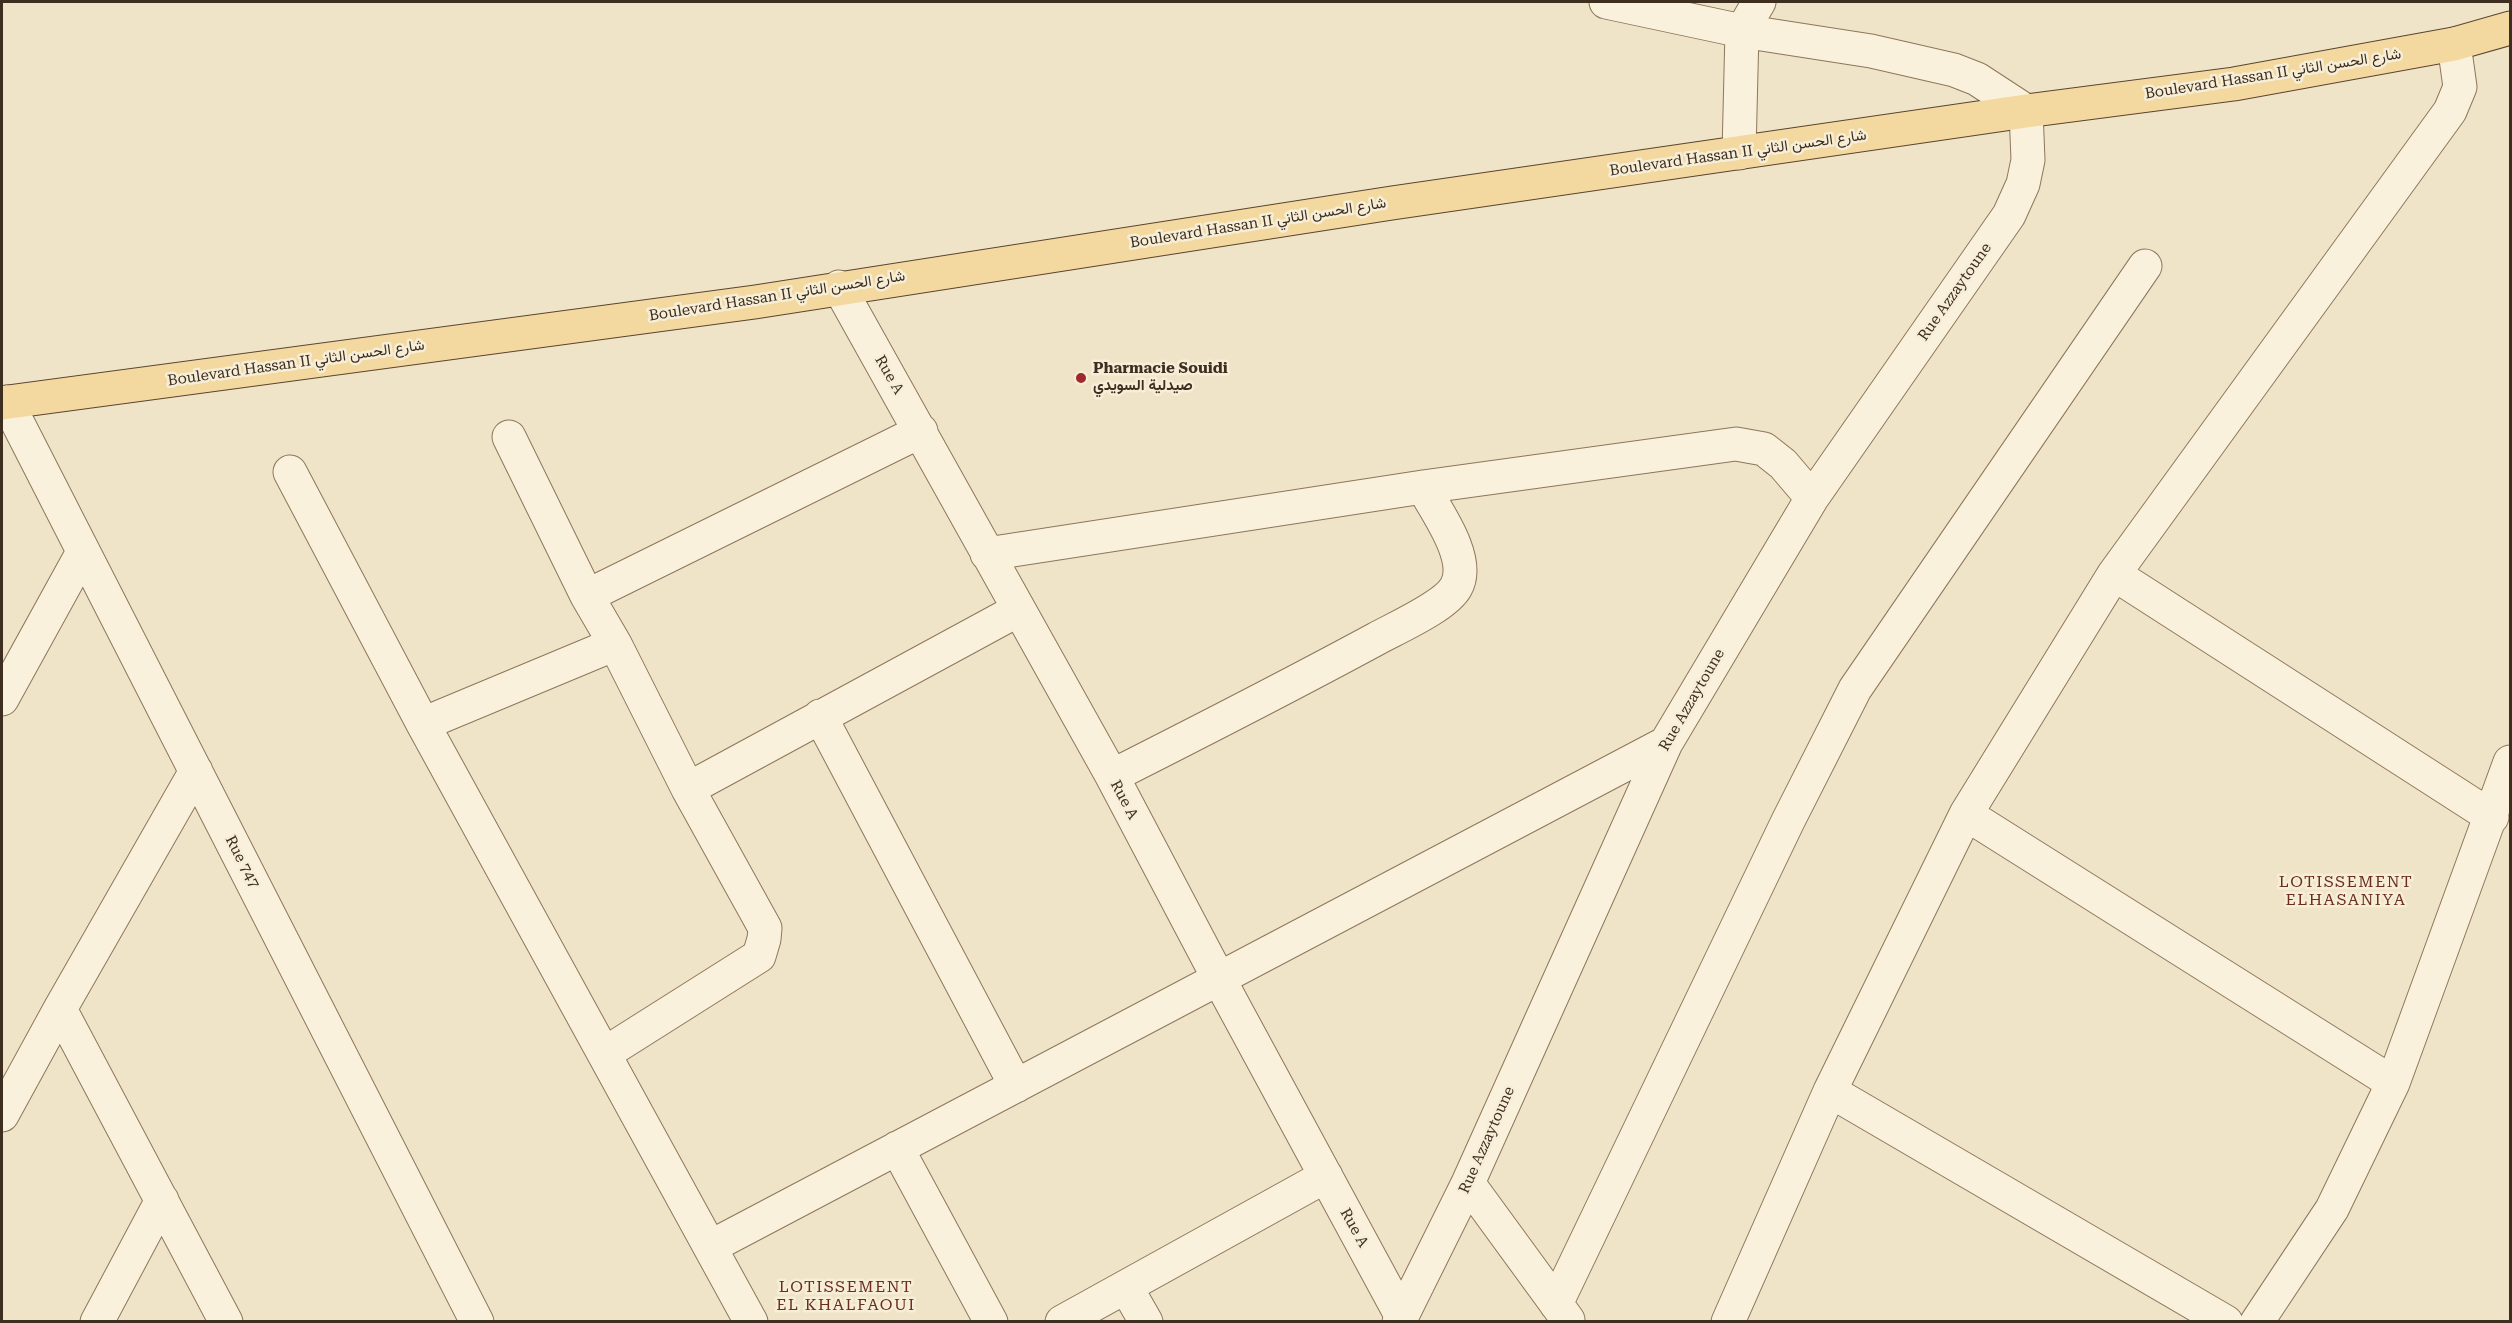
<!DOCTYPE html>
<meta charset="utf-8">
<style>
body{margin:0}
#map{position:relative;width:2512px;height:1323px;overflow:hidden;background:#f0e4c8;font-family:"Roboto Serif",serif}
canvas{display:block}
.frame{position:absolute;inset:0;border:3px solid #3d2e20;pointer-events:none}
</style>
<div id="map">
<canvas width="2512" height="1323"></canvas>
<div class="frame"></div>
</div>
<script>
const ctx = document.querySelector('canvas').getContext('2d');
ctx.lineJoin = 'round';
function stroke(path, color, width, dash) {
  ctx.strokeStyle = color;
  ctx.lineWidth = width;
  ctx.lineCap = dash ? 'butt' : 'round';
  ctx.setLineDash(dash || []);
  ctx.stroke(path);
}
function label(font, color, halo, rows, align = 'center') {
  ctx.font = font + ' "Roboto Serif",Vazirmatn,serif';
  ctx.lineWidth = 5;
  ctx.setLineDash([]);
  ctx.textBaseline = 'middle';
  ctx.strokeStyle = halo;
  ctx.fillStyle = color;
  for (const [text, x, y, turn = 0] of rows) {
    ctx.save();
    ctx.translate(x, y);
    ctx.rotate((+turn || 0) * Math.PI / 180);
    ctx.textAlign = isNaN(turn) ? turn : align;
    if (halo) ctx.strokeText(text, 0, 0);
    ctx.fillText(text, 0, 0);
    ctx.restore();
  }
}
const minor = new Path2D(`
 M1739,153L1742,31L1759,2
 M839,287L1112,776L1219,979L1402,1317
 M7,402L477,1322
 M509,437L587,596L615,644L688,789L765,928L764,939L759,956L604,1054
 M290,472L423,724L751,1322
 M987,554L1423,487L1736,444L1764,449L1783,464L1812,498
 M2114,574L2492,817
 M587,596L921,431
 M2,699L83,552
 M820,716L1016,1086
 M423,724L615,644
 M196,771L60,1009L226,1322
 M1112,776C1201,731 1289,686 1376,639C1396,628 1446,606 1456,587C1472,559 1436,511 1423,487
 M688,789L1018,610
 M1966,814L2393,1083
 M1830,1091L2226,1322
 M2,1115L60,1009
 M897,1148L991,1322
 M1468,1183L1568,1320
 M710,1247L1666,743
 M1126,1287L1146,1322
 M1556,1304L1788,821L1855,689L2145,266
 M97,1322L162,1200
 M1062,1322L1326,1176
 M1399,1322L1468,1183L1666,743L1812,498L2009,215L2023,184L2028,160L2026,111L1977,79L1954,70L1871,51L1742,31L1606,2
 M1728,1322L1830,1091L1966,814L2114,574L2450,111L2460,87L2454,44
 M2257,1322L2332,1209L2393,1083L2510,762`);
const major = new Path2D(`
 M2,403L755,302L1392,203L2026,111L2234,84L2454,44L2510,28`);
stroke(minor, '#8d765c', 35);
stroke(major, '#5b4430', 35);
stroke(minor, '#faf1dc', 33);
stroke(major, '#f3d9a0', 33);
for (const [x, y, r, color] of [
 [1081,378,6,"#9e2a2b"]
]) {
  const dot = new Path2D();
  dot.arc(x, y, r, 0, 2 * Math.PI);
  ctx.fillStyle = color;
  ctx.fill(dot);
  stroke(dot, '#f7eed8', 2);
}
label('15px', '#3d2e20', '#f7eed8', [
 ["Boulevard Hassan II شارع الحسن الثاني",2273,74,-9],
 ["Boulevard Hassan II شارع الحسن الثاني",1738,153,-8],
 ["Boulevard Hassan II شارع الحسن الثاني",1258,223,-9],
 ["Rue Azzaytoune",1955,292,-55],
 ["Boulevard Hassan II شارع الحسن الثاني",777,296,-9],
 ["Boulevard Hassan II شارع الحسن الثاني",296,363,-8],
 ["Rue A",889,375,60],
 ["Rue Azzaytoune",1692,700,-60],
 ["Rue A",1124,800,62],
 ["Rue 747",242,862,63],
 ["Rue Azzaytoune",1487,1140,-66],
 ["Rue A",1354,1228,61]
]);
label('bold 15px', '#3d2e20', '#f7eed8', [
 ["Pharmacie Souidi",1093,369],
 ["صيدلية السويدي",1093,386]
], 'left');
ctx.letterSpacing = '1.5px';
label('16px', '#6b2e1e', '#f7eed8', [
 ["LOTISSEMENT",2346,882],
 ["ELHASANIYA",2346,900],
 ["LOTISSEMENT",846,1287],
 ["EL KHALFAOUI",846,1305]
]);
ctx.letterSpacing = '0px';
</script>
